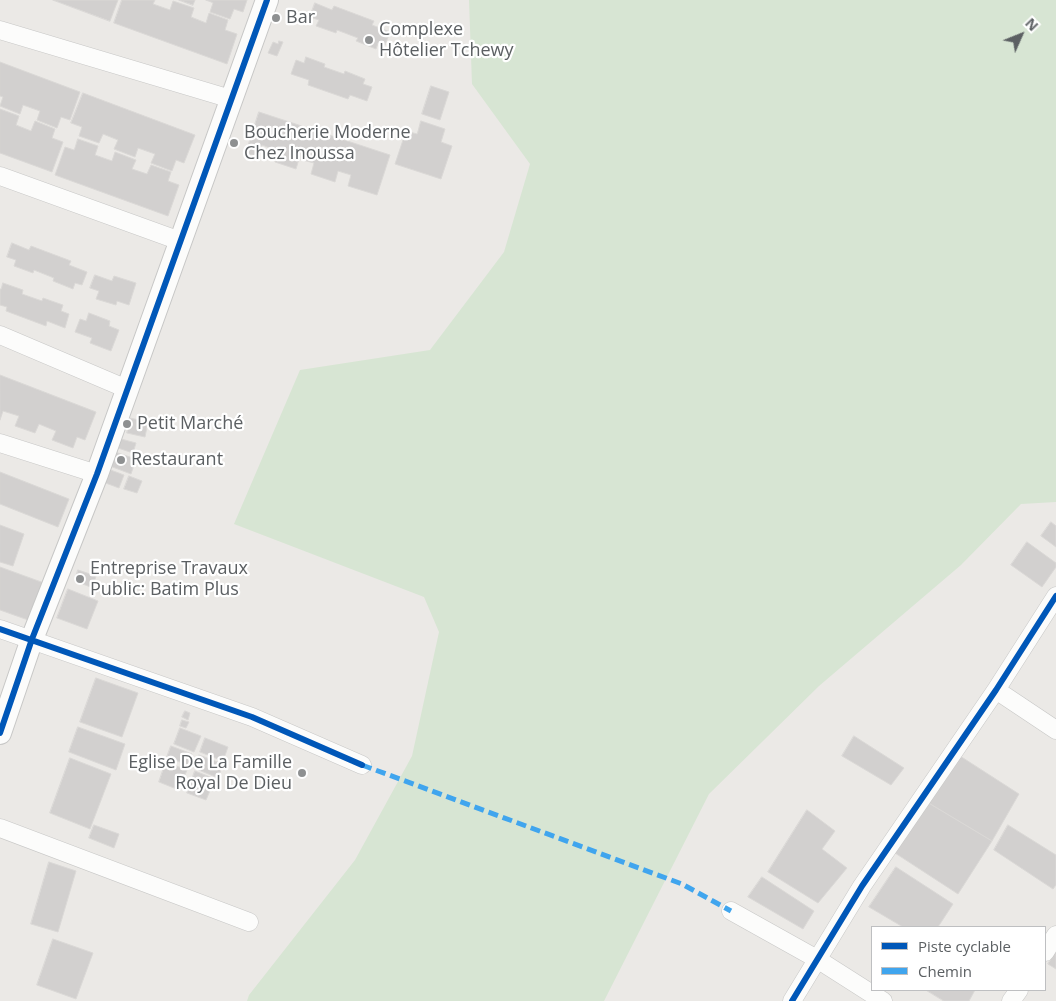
<!DOCTYPE html>
<meta charset="utf-8">
<style>
body{margin:0}
#map{position:relative;width:1056px;height:1001px;overflow:hidden;background:#ebe9e6;font-family:"Open Sans",sans-serif}
canvas{display:block}
.legend{position:absolute;left:871px;top:926px;width:175px;height:65px;box-sizing:border-box;background:#fff;border:1px solid #bebfc1;margin:0;padding:6px 9px;list-style:none;font-size:15px;color:#5c6063}
.legend li{display:flex;align-items:center;gap:10px;height:25px}
.legend b{width:25px;border:1px solid #bebfc1}
.north{position:absolute;left:996px;top:10px;width:50px;height:50px;-webkit-text-stroke:4px #fff;paint-order:stroke;rotate:46deg;font-size:14px;font-weight:700;line-height:20px;text-align:center;color:#5c6063}
.north::after{content:'';display:block;margin:auto;width:18px;height:22px;background:#5c6063;clip-path:polygon(50% 0,100% 100%,50% 72%,0 100%)}
</style>
<div id="map">
<canvas width="1056" height="1001"></canvas>
<ul class="legend">
<li><b style="height:6px;background:#0057b8"></b>Piste cyclable</li>
<li><b style="height:6px;background:#40a5ee"></b>Chemin</li>
</ul>
<div class="north">N</div>
</div>
<script>
const ctx = document.querySelector('canvas').getContext('2d');
ctx.lineJoin = 'round';
function fill(path, color) {
  ctx.fillStyle = color;
  ctx.fill(path, 'evenodd');
}
function stroke(path, color, width, dash) {
  ctx.strokeStyle = color;
  ctx.lineWidth = width;
  ctx.lineCap = dash ? 'butt' : 'round';
  ctx.setLineDash(dash || []);
  ctx.stroke(path);
}
function label(font, color, halo, rows, align = 'center') {
  ctx.font = font + ' "Open Sans",sans-serif';
  ctx.lineWidth = 4.5;
  ctx.setLineDash([]);
  ctx.textBaseline = 'middle';
  ctx.strokeStyle = halo;
  ctx.fillStyle = color;
  for (const [text, x, y, turn = 0] of rows) {
    ctx.save();
    ctx.translate(x, y);
    ctx.rotate((+turn || 0) * Math.PI / 180);
    ctx.textAlign = isNaN(turn) ? turn : align;
    if (halo) ctx.strokeText(text, 0, 0);
    ctx.fillText(text, 0, 0);
    ctx.restore();
  }
}
fill(new Path2D(`
 M469,0H1056V502L1021,504L961,565L819,686L709,794L604,1001H247L249,995L355,860L412,756L439,632L424,597L234,524L300,370L430,350L504,252L530,164L472,84Z`), '#d7e5d3');
const building = new Path2D(`
 M53,0H118L110,21Z
 M122,0H155L153,4L170,10L173,1L194,8L191,17L206,23L209,13L228,20L225,30L237,34L227,64L114,23Z
 M179,0H195L193,5Z
 M206,0H247L243,12L234,9L230,19L210,12L213,3Z
 M315,3L332,10L334,6L374,21L372,25L390,32L385,45L378,43L376,49L356,41L358,38L337,30L336,33L316,26L319,20L310,17Z
 M279,41L283,42L277,56L268,53L273,42L278,44Z
 M306,57L325,64L324,67L344,74L345,71L365,79L363,84L372,87L367,101L350,95L348,99L308,85L309,80L291,74L296,60L304,63Z
 M0,62L80,92L70,120L61,117L57,128L37,120L40,111L23,105L20,114L0,106L3,97L0,96Z
 M431,86L449,92L440,120L422,114Z
 M83,93L195,135L184,163L176,160L172,171L151,163L155,154L138,148L135,157L114,149L118,140L103,134L99,143L79,136L82,127L71,123Z
 M0,109L19,116L16,125L31,131L35,121L55,129L52,138L63,142L52,172L0,153Z
 M259,112L390,155L377,195L348,186L351,175L338,171L335,182L311,174L314,163L299,159L296,169L275,162L278,151L262,145L259,157L246,153Z
 M421,121L445,129L441,142L452,146L441,179L395,164L406,131L417,134Z
 M78,139L98,146L95,155L112,161L115,152L136,160L132,169L147,174L151,165L171,172L168,181L179,185L168,216L55,175L65,147L74,150Z
 M12,243L29,250L31,246L71,261L69,265L87,272L82,285L75,283L73,289L53,281L54,278L34,270L33,273L14,266L16,260L7,257Z
 M95,275L112,281L114,276L136,283L129,305L117,301L116,305L96,299L99,291L90,288Z
 M3,283L23,290L22,294L42,301L43,298L63,305L61,311L69,314L65,328L47,321L46,326L6,311L7,307L0,305V289H1Z
 M89,313L110,321L109,326L119,330L111,351L90,343L92,338L75,332L80,319L86,321Z
 M0,375L96,412L85,440L77,437L73,448L52,440L56,431L39,424L35,433L15,426L19,416L3,411L0,420Z
 M130,418L148,422L145,437L127,433Z
 M121,439L136,443L133,453L118,448Z
 M115,452L136,459L131,474L110,466Z
 M108,469L124,475L119,488L103,482Z
 M0,472L69,499L58,527L0,504Z
 M129,476L142,481L137,493L124,489Z
 M1051,522L1056,526V547L1041,536Z
 M0,525L24,534L13,566L0,562Z
 M1027,542L1056,563V567L1042,587L1011,565Z
 M0,567L44,583L31,621L0,610Z
 M78,570L96,576L93,588L75,581Z
 M68,589L98,601L87,629L57,618Z
 M96,678L138,693L122,737L80,722Z
 M185,711L190,713L188,720L182,717Z
 M182,720L189,722L186,728L180,726Z
 M78,727L125,744L116,770L69,752Z
 M180,728L201,736L194,752L174,744Z
 M854,736L904,768L891,785L842,756Z
 M205,738L228,747L223,761L200,752Z
 M171,746L192,754L188,765L167,757Z
 M199,755L223,764L218,778L194,768Z
 M960,756L1019,794L992,841L927,802Z
 M70,758L111,774L90,829L50,813Z
 M166,762L187,770L179,790L159,782Z
 M195,771L215,779L206,800L187,793Z
 M927,802L992,841L958,894L895,853Z
 M807,810L835,831L822,849L847,868L818,903L768,872Z
 M94,825L119,834L114,848L89,838Z
 M1008,825L1056,855V885L1053,889L994,850Z
 M49,862L76,871L58,932L31,924Z
 M896,867L953,904L938,927H903L869,907Z
 M762,877L814,911L803,929L748,897Z
 M53,939L93,953L76,999L37,985Z
 M1056,951V969L1048,964Z
 M926,990H975L969,1001H944Z`);
fill(building, '#d2d0cf');
stroke(building, '#dad8d6', 1);
const minor = new Path2D(`
 M0,30L231,99
 M0,176L180,241
 M0,335L127,389
 M0,443L97,474
 M0,629L252,717L362,765
 M996,690L1056,730
 M0,828L249,922
 M731,911L817,959L883,1001
 M1045,952L1056,935
 M792,1001L862,886L996,690L1056,596
 M1011,1001L1019,990`);
const tertiary = new Path2D(`
 M0,733L32,639L97,474L267,0`);
stroke(minor, '#c7c7c6', 19);
stroke(tertiary, '#c7c7c6', 24);
stroke(minor, '#fcfcfb', 18);
stroke(tertiary, '#fcfcfb', 22);
stroke(new Path2D(`
 M362,765L682,884L731,911`), '#40a5ee', 5, [10, 5]);
stroke(new Path2D(`
 M0,629L252,717L362,765
 M0,733L32,639L97,474L267,0
 M792,1001L862,886L996,690L1056,596`), '#0057b8', 6);
for (const [x, y, r, color] of [
 [276,18,5,"#8e9091"],
 [369,40,5,"#8e9091"],
 [234,143,5,"#8e9091"],
 [127,424,5,"#8e9091"],
 [121,460,5,"#8e9091"],
 [80,579,5,"#8e9091"],
 [302,773,5,"#8e9091"]
]) {
  const dot = new Path2D();
  dot.arc(x, y, r, 0, 2 * Math.PI);
  ctx.fillStyle = color;
  ctx.fill(dot);
  stroke(dot, '#fff', 2);
}
label('18px', '#5c6063', '#fff', [
 ["Bar",286,18],
 ["Complexe",379,30],
 ["Hôtelier Tchewy",379,51],
 ["Boucherie Moderne",244,133],
 ["Chez Inoussa",244,154],
 ["Petit Marché",137,424],
 ["Restaurant",131,460],
 ["Entreprise Travaux",90,569],
 ["Public: Batim Plus",90,590],
 ["Eglise De La Famille",292,763,"right"],
 ["Royal De Dieu",292,784,"right"]
], 'left');
</script>
